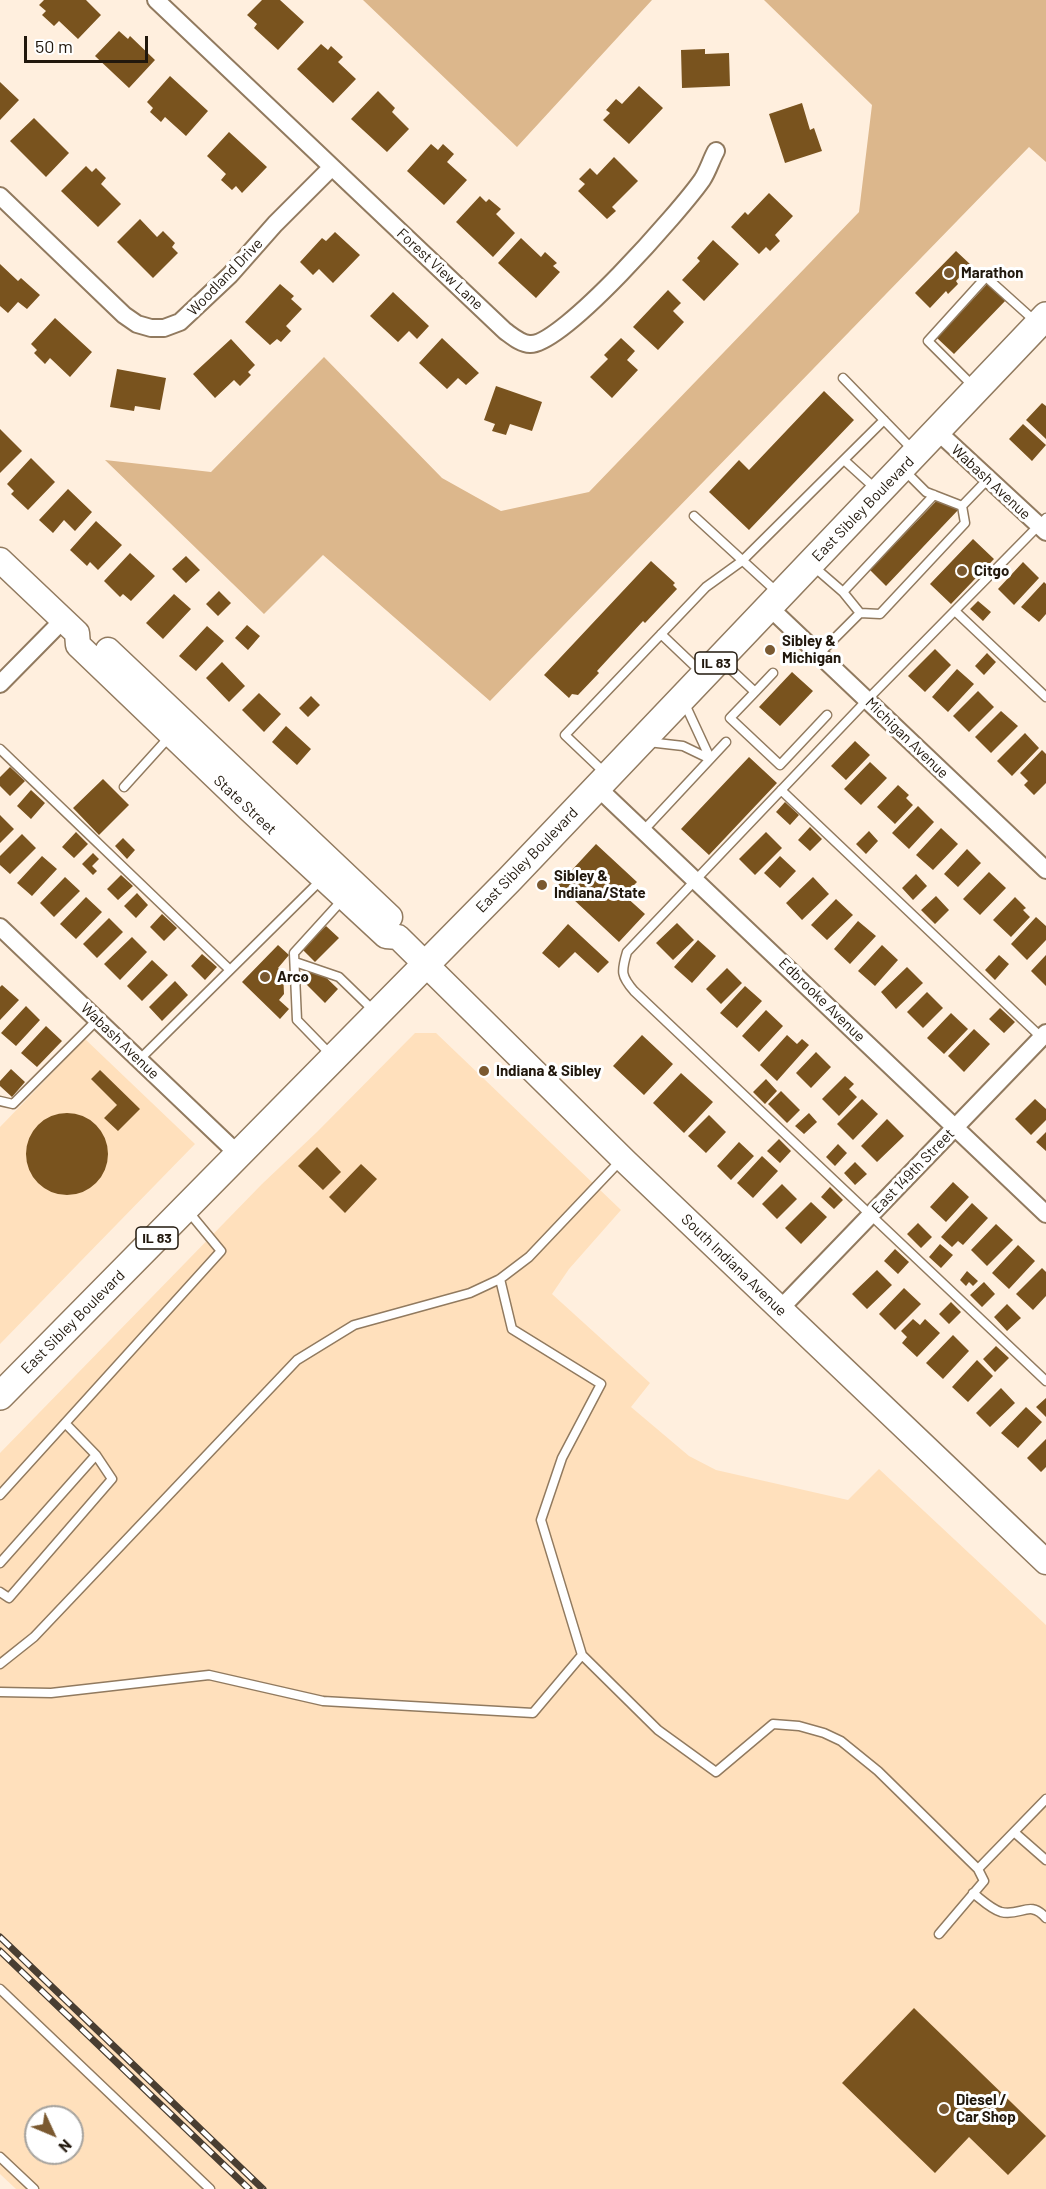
<!DOCTYPE html>
<style>
body{margin:0}
#map{position:relative;width:1046px;height:2189px;overflow:hidden;background:#ffefde;font-family:Barlow,sans-serif}
canvas{display:block}
.north{position:absolute;left:24px;top:2105px;width:60px;height:60px;box-sizing:border-box;background:#fff;border:2px solid #a6a39e;border-radius:50%;rotate:134deg;font-size:16px;font-weight:700;line-height:24px;text-align:center;color:#21180d}
.north::after{content:'';display:block;margin:auto;width:21px;height:27px;background:#7a5930;clip-path:polygon(50% 0,100% 100%,50% 72%,0 100%)}
.scale{position:absolute;left:24px;top:36px;width:124px;height:27px;box-sizing:border-box;border:3px solid #21180d;border-top:0;padding-left:8px;font-size:18px;line-height:21px;white-space:nowrap;color:#21180d;-webkit-text-stroke:4px #fff;paint-order:stroke}
</style>
<div id="map">
<canvas width="1046" height="2189"></canvas>
<div class="north">N</div>
<div class="scale">50 m</div>
</div>
<script>
const ctx = document.querySelector('canvas').getContext('2d');
ctx.lineJoin = 'round';
function fill(path, color) {
  ctx.fillStyle = color;
  ctx.fill(path, 'evenodd');
}
function stroke(path, color, width, dash) {
  ctx.strokeStyle = color;
  ctx.lineWidth = width;
  ctx.lineCap = dash ? 'butt' : 'round';
  ctx.setLineDash(dash || []);
  ctx.stroke(path);
}
function label(font, color, halo, rows, align = 'center') {
  ctx.font = font + ' Barlow,sans-serif';
  ctx.lineWidth = 6;
  ctx.setLineDash([]);
  ctx.textBaseline = 'middle';
  ctx.strokeStyle = halo;
  ctx.fillStyle = color;
  for (const [text, x, y, turn = 0] of rows) {
    ctx.save();
    ctx.translate(x, y);
    ctx.rotate((+turn || 0) * Math.PI / 180);
    ctx.textAlign = isNaN(turn) ? turn : align;
    if (halo) ctx.strokeText(text, 0, 0);
    ctx.fillText(text, 0, 0);
    ctx.restore();
  }
}
fill(new Path2D(`
 M415,1033H436L621,1210L569,1269L552,1294L650,1383L631,1407L689,1456L716,1470L848,1500L879,1469L1046,1625V2189H16L0,2174V1453L262,1184L317,1132ZM36,2117H72V2153H36Z
 M85,1039L195,1144L0,1344V1127Z`), '#ffe0bc');
fill(new Path2D(`
 M363,0H652L517,147Z
 M764,0H1046V162L1029,147L490,701L323,555L264,614L105,460L211,472L324,357L442,478L501,511L589,492L859,212L872,105Z`), '#dcb78c');
fill(new Path2D(`
 M44,0H86L101,15L78,39L59,21L54,26L42,15L46,11L39,5Z
 M262,0H280L304,22L278,50L254,28L257,24L247,15Z
 M119,31L128,39L130,36L155,60L129,88L95,56Z
 M321,44L328,50L331,46L343,57L338,62L356,79L333,103L297,69Z
 M705,49V54L729,53L730,86L682,88L681,50Z
 M170,76L208,111L186,136L165,117L161,122L150,112L153,108L147,102Z
 M0,82L19,100L0,120Z
 M639,86L663,108L629,144L603,120L610,113L606,110L616,99L622,104Z
 M378,91L395,108L392,112L409,129L387,152L351,119Z
 M802,103L810,130L814,128L822,151L785,163L769,114Z
 M34,118L69,153L46,177L10,141Z
 M229,132L267,167L242,193L236,186L232,190L221,180L226,174L207,156Z
 M431,144L438,150L443,144L454,154L447,162L467,180L444,205L407,171Z
 M614,157L638,181L612,207L616,211L607,219L578,191L585,184L579,179L590,168L597,175Z
 M86,166L92,172L96,168L106,178L101,184L121,204L98,227L61,191Z
 M769,193L793,216L775,235L780,241L770,251L766,247L759,254L731,227L745,212L748,215Z
 M480,196L486,202L489,199L501,209L496,214L515,233L493,257L456,222Z
 M140,219L157,237L163,231L175,243L172,247L178,253L153,278L117,242Z
 M335,232L360,255L333,283L319,269L313,275L300,262L322,238L326,241Z
 M521,238L541,257L545,252L557,263L553,266L560,272L536,298L498,263Z
 M713,240L739,264L704,301L682,280L700,261L697,258Z
 M956,251L971,265L956,281L958,284L948,294L946,291L930,308L915,293Z
 M0,264L18,281L21,278L40,295L27,309L18,302L8,313L0,306Z
 M989,282L1007,299L954,354L937,338Z
 M280,284L294,296L291,299L302,309L286,326L291,331L281,342L277,339L270,345L245,322Z
 M668,290L681,303L673,311L684,322L658,350L633,327Z
 M393,292L429,326L417,339L409,331L398,342L370,316Z
 M55,318L92,352L70,377L50,358L45,364L34,353L37,350L31,344Z
 M442,338L479,373L466,385L458,378L447,389L419,363Z
 M621,338L635,351L627,360L638,370L612,398L590,377L608,359L604,355Z
 M231,339L255,365L248,372L251,375L240,386L234,380L215,398L193,374Z
 M117,369L166,378L160,410L135,406L134,411L110,407Z
 M496,386L542,402L532,431L510,424L506,435L492,431L495,424L484,420Z
 M824,391L854,420L749,530L709,492L739,460L749,470Z
 M1042,403L1046,406V439L1026,420Z
 M1023,424L1046,445L1032,461L1009,439Z
 M0,429L22,451L0,473Z
 M31,458L55,482L28,510L11,494L14,491L7,484Z
 M68,489L92,512L75,531L64,520L53,533L39,520Z
 M943,494L959,509L886,586L870,570Z
 M96,521L122,545L98,570L90,562L87,566L70,550Z
 M973,539L994,559L951,604L930,584Z
 M130,553L155,576L131,601L123,594L120,597L104,581Z
 M186,556L200,570L186,583L172,569Z
 M651,561L675,583L673,585L677,589L645,623L643,621L597,671L599,673L578,695L572,694L569,698L544,675Z
 M1023,562L1039,578L1014,605L998,589Z
 M1044,582L1046,584V614L1039,622L1021,607Z
 M219,591L231,603L218,616L206,604Z
 M174,594L191,609L163,639L146,623Z
 M978,601L991,612L983,621L970,609Z
 M247,625L260,636L248,650L235,638Z
 M207,626L224,641L196,671L179,656Z
 M935,649L951,665L925,692L908,676Z
 M987,653L996,662L984,675L975,666Z
 M222,662L245,686L229,702L206,678Z
 M957,669L974,684L948,712L932,697Z
 M792,672L813,691L780,726L759,707Z
 M978,691L994,707L969,732L953,716Z
 M259,693L281,714L264,732L242,710Z
 M311,696L320,705L308,717L299,708Z
 M1001,711L1018,726L991,753L975,737Z
 M286,726L311,749L297,765L272,742Z
 M1025,733L1039,748L1012,776L997,761Z
 M855,741L870,755L846,780L831,766Z
 M1042,750L1046,754V783L1034,795L1024,785L1028,781L1020,773Z
 M749,757L777,783L709,855L681,829Z
 M870,762L887,778L861,805L844,789Z
 M10,767L25,781L10,796L0,786V777Z
 M103,779L129,805L99,835L73,808Z
 M898,785L909,795L906,798L913,805L895,824L877,807Z
 M31,790L45,803L31,819L17,806Z
 M785,802L799,815L790,825L776,812Z
 M918,806L934,822L909,849L892,833Z
 M0,815L14,829L0,843Z
 M810,827L822,839L810,851L798,840Z
 M941,828L958,844L933,870L916,855Z
 M869,831L878,841L866,854L856,844Z
 M76,832L88,844L74,858L62,847Z
 M766,832L782,848L755,875L739,859Z
 M22,834L36,848L10,874L0,865V856Z
 M123,838L135,850L127,859L115,846Z
 M596,844L637,882L624,895L645,914L619,942L558,885Z
 M967,849L981,863L958,887L944,874Z
 M93,853L99,859L92,866L97,871L93,875L82,864Z
 M42,856L57,869L32,896L17,883Z
 M780,856L796,871L780,888L764,873Z
 M989,872L1006,888L980,915L963,899Z
 M916,874L927,886L913,900L902,888Z
 M121,875L133,886L118,900L107,889Z
 M65,877L80,891L54,917L40,903Z
 M813,877L829,894L802,920L786,903Z
 M137,893L148,905L136,918L124,906Z
 M936,896L949,910L935,924L921,910Z
 M86,897L102,912L76,939L60,924Z
 M1015,897L1026,908L1023,910L1030,917L1011,937L993,920Z
 M836,899L853,915L827,940L811,925Z
 M162,914L177,928L164,941L150,927Z
 M1036,917L1046,926V940L1027,960L1011,944Z
 M109,918L123,932L97,958L83,944Z
 M858,921L876,936L850,964L834,949Z
 M677,923L694,940L673,960L656,943Z
 M568,924L609,962L598,973L575,952L559,968L542,953Z
 M326,926L339,938L315,962L302,949Z
 M132,937L147,952L120,980L104,964Z
 M698,940L716,956L692,983L674,967Z
 M278,945L289,955L278,968L283,972L284,994L279,1000L289,1009L280,1019L242,982Z
 M882,945L898,960L875,986L858,971Z
 M202,954L217,967L205,980L191,966Z
 M999,955L1009,964L995,980L985,970Z
 M1046,955V986L1031,971Z
 M152,960L168,975L142,1001L127,986Z
 M314,966L338,989L325,1003L301,979Z
 M907,967L923,983L896,1009L881,992Z
 M727,968L742,983L721,1004L706,989Z
 M175,981L188,995L162,1021L149,1007Z
 M2,985L19,1000L0,1020V987Z
 M745,986L762,1001L737,1028L720,1013Z
 M927,992L943,1008L923,1028L907,1012Z
 M26,1006L40,1020L16,1046L1,1033Z
 M1000,1008L1015,1022L1004,1033L989,1019Z
 M766,1010L783,1026L759,1052L742,1036Z
 M951,1013L968,1029L944,1054L927,1038Z
 M46,1026L62,1041L37,1067L21,1053Z
 M974,1029L990,1044L964,1072L948,1056Z
 M642,1035L673,1064L644,1095L613,1066Z
 M787,1035L797,1044L802,1039L809,1045L777,1081L760,1065Z
 M816,1052L831,1067L811,1088L796,1073Z
 M11,1069L25,1082L12,1097L0,1086V1081Z
 M100,1070L140,1109L118,1131L104,1118L117,1105L91,1079Z
 M681,1073L713,1102L684,1133L653,1103Z
 M845,1076L854,1084L849,1089L857,1097L839,1116L822,1099Z
 M766,1079L777,1091L765,1104L753,1092Z
 M781,1091L800,1110L787,1123L768,1104Z
 M862,1099L878,1114L853,1140L837,1124Z
 M1035,1099L1046,1109V1120L1031,1135L1015,1119Z
 M809,1113L817,1122L804,1134L795,1126Z
 M26 1154a41 41 0 1 1 82 0a41 41 0 1 1-82 0Z
 M709,1115L726,1132L706,1153L688,1136Z
 M887,1119L904,1136L877,1162L861,1146Z
 M1046,1132V1151L1036,1142Z
 M779,1139L791,1151L780,1163L767,1151Z
 M739,1142L754,1156L731,1180L717,1166Z
 M838,1144L847,1153L835,1166L826,1157Z
 M317,1147L341,1172L323,1190L298,1166Z
 M762,1156L778,1171L753,1198L737,1183Z
 M855,1162L867,1174L855,1185L844,1173Z
 M361,1164L377,1179L345,1213L329,1197Z
 M953,1182L969,1197L946,1222L930,1207Z
 M782,1184L797,1199L777,1219L762,1204Z
 M830,1187L843,1200L834,1209L821,1197Z
 M811,1202L827,1217L801,1244L785,1228Z
 M972,1203L988,1218L963,1245L958,1241L952,1247L941,1237Z
 M918,1223L932,1237L921,1248L907,1234Z
 M996,1224L1013,1240L987,1266L971,1250Z
 M940,1244L953,1255L941,1268L929,1257Z
 M1018,1245L1035,1261L1009,1289L992,1273Z
 M895,1249L909,1262L898,1274L884,1261Z
 M1042,1268L1046,1272V1296L1033,1310L1016,1294Z
 M877,1270L892,1285L867,1309L852,1294Z
 M967,1271L978,1281L973,1286L969,1282L966,1286L960,1280Z
 M984,1282L995,1294L982,1307L970,1295Z
 M904,1288L921,1304L895,1330L879,1314Z
 M951,1302L961,1312L949,1324L939,1314Z
 M1007,1304L1021,1318L1007,1331L994,1317Z
 M913,1319L920,1325L925,1319L940,1333L917,1357L902,1343L907,1337L901,1331Z
 M953,1335L969,1351L943,1379L926,1363Z
 M996,1346L1009,1358L995,1372L983,1359Z
 M977,1360L993,1376L968,1402L952,1387Z
 M1001,1388L1015,1403L990,1427L976,1413Z
 M1046,1398V1417L1036,1407Z
 M1026,1407L1042,1422L1018,1448L1001,1433Z
 M1046,1439V1467L1041,1472L1027,1458Z
 M914,2008L1046,2136L1008,2175L969,2137L935,2173L842,2083Z`), '#79531e');
const service = new Path2D(`
 M843,378L914,451
 M973,386L928,341L986,277L1036,322
 M844,460L877,490
 M904,470L926,492L962,506L988,479
 M694,516L778,593
 M1046,518L867,700L627,952C621,972 621,976 634,991L1046,1381
 M813,566L843,592L860,613
 M843,592L934,495
 M955,611L1046,697
 M661,634L702,673
 M819,654L860,613L880,614L965,523L962,506
 M722,661L755,692L730,718L780,765L827,715
 M755,692L773,673
 M684,702L710,758
 M648,742L683,746L710,759
 M0,749L230,970
 M606,774L565,735L706,587L742,561L884,420
 M124,787L171,735
 M781,790L1043,1039
 M643,831L726,742
 M295,962L339,977L374,1011
 M331,1055L297,1020L294,953L344,898
 M139,1060L322,879
 M0,1101L13,1104L97,1020
 M0,1495L221,1251L188,1211
 M0,1563L96,1455
 M0,1592L9,1598L112,1479L96,1455L65,1423
 M582,1655L658,1730L716,1772L773,1724L799,1726L824,1733L841,1741L878,1771L978,1869L1046,1799
 M0,1664L34,1637L297,1360L354,1325L470,1293L500,1279L529,1257L622,1159
 M0,1692L51,1693L209,1675L323,1701L533,1713L582,1655L541,1520L562,1458L601,1384L512,1329L500,1279
 M1014,1832L1046,1860
 M973,1893C982,1900 991,1909 1001,1912C1021,1917 1029,1899 1046,1918
 M939,1934L984,1881L978,1869
 M0,1989L210,2189
 M0,2157L34,2189`);
const minor = new Path2D(`
 M156,0L505,331C512,336 521,344 530,344C562,346 681,210 702,180C708,171 711,160 716,151
 M0,196L124,315L137,324L151,328H164L180,322L230,275L275,224L332,167
 M937,431L1046,532
 M769,607L1046,870
 M0,684L63,620
 M597,787L1046,1214
 M0,927L239,1155
 M780,1309L1046,1033`);
const secondary = new Path2D(`
 M0,560L77,633L78,645L250,810L386,936L398,937L626,1162L1046,1562
 M108,650L390,917`);
const primary = new Path2D(`
 M0,1396L509,880L1046,316`);
stroke(service, '#917a5f', 11);
stroke(minor, '#917a5f', 20);
stroke(secondary, '#917a5f', 27);
stroke(primary, '#917a5f', 30);
stroke(service, '#fff', 8);
stroke(minor, '#fff', 16);
stroke(secondary, '#fff', 24);
stroke(primary, '#fff', 27);
const rail = new Path2D(`
 M0,1937L263,2189
 M0,1951L249,2189`);
stroke(rail, '#493e32', 7);
stroke(rail, '#fff', 4.5, [14]);
for (const [x, y, r, color] of [
 [949,273,6,"#7a5930"],
 [962,571,6,"#7a5930"],
 [770,650,6,"#7a5930"],
 [542,885,6,"#7a5930"],
 [265,977,6,"#7a5930"],
 [484,1071,6,"#7a5930"],
 [944,2109,6,"#7a5930"]
]) {
  const dot = new Path2D();
  dot.arc(x, y, r, 0, 2 * Math.PI);
  ctx.fillStyle = color;
  ctx.fill(dot);
  stroke(dot, '#fff', 2);
}
for (const [x, y, w] of [
 [716,663,42],
 [157,1238,42]
]) {
  const box = new Path2D();
  box.roundRect(x - w / 2, y - 11, w, 22, 4.5);
  ctx.fillStyle = '#fff';
  ctx.fill(box);
  stroke(box, '#21180d', 1.5);
}
label('bold 14px', '#21180d', null, [
 ["IL 83",716,663],
 ["IL 83",157,1238]
]);
label('15px', '#21180d', '#fff', [
 ["Forest View Lane",440,269,43],
 ["Woodland Drive",225,277,-46],
 ["Wabash Avenue",991,482,43],
 ["East Sibley Boulevard",863,509,-46],
 ["Michigan Avenue",907,738,44],
 ["State Street",245,805,43],
 ["East Sibley Boulevard",527,860,-46],
 ["Edbrooke Avenue",822,1000,44],
 ["Wabash Avenue",120,1041,44],
 ["East 149th Street",913,1171,-46],
 ["South Indiana Avenue",734,1265,44],
 ["East Sibley Boulevard",73,1322,-45]
]);
label('bold 15px', '#21180d', '#fff', [
 ["Marathon",961,273],
 ["Citgo",974,571],
 ["Sibley &",782,641],
 ["Michigan",782,658],
 ["Sibley &",554,876],
 ["Indiana/State",554,893],
 ["Arco",277,977],
 ["Indiana & Sibley",496,1071],
 ["Diesel /",956,2100],
 ["Car Shop",956,2117]
], 'left');
</script>
